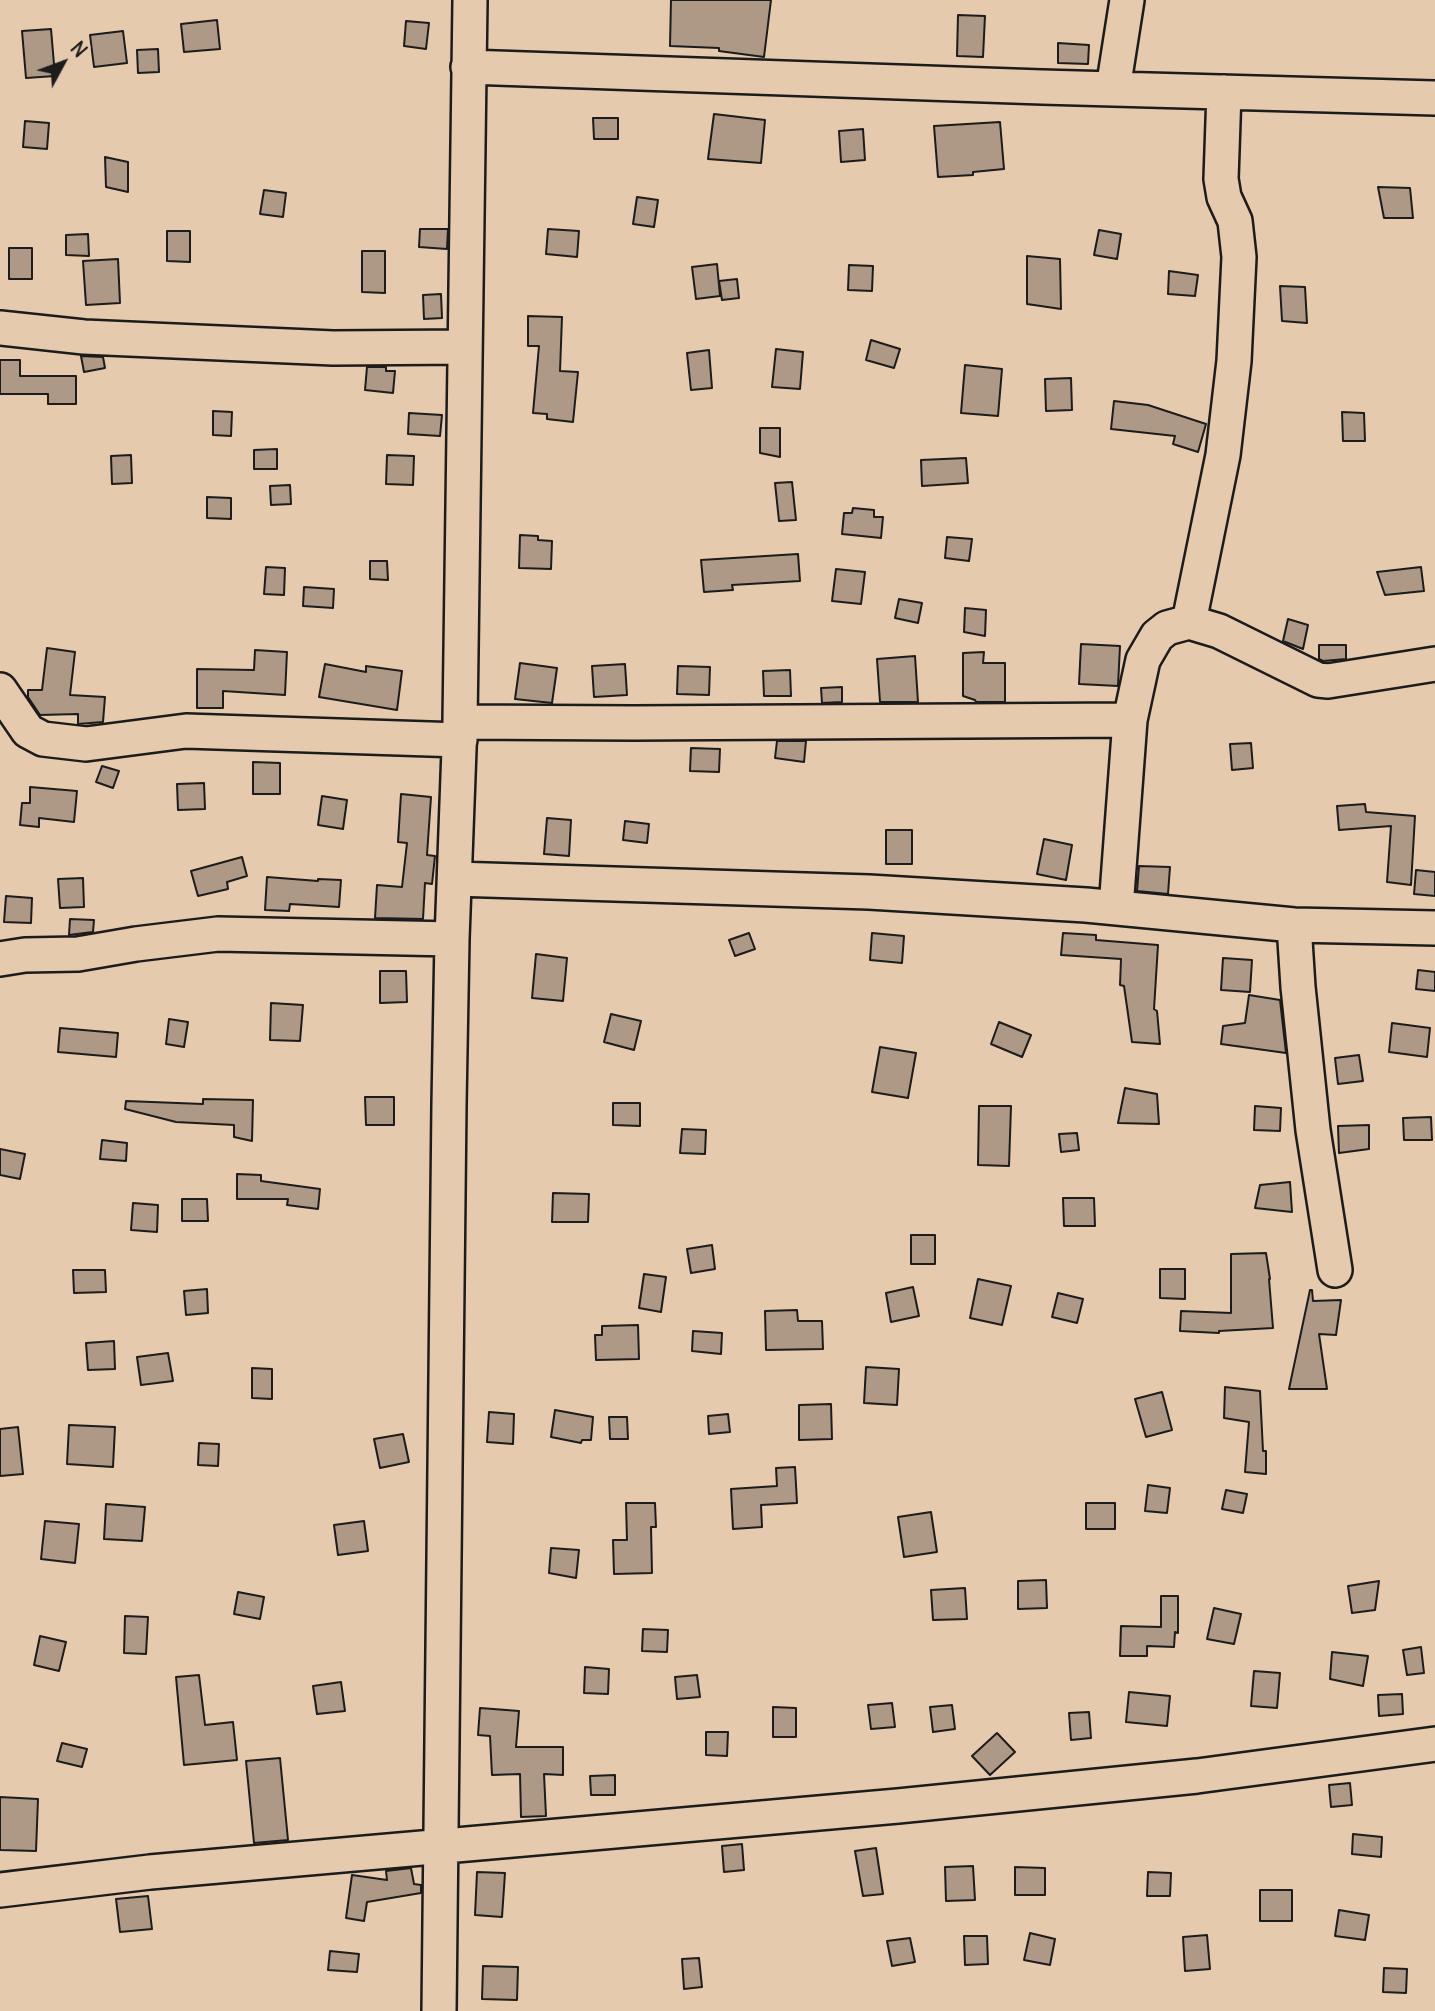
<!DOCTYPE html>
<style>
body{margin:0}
#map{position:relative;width:1435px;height:2011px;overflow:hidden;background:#e5caad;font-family:Delius,sans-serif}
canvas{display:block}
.north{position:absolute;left:28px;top:28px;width:70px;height:70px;-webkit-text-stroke:5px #e5caad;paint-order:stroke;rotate:49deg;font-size:19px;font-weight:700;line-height:28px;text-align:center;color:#1c1c1c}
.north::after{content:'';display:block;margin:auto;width:24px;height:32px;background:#1c1c1c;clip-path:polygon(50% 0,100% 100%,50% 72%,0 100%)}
</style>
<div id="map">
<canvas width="1435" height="2011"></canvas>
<div class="north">N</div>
</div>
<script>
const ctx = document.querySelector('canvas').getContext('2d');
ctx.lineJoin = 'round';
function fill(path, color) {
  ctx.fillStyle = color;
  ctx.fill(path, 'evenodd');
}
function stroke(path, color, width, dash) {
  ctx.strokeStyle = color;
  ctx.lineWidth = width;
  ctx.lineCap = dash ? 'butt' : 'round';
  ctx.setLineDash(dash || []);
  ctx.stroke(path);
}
const building = new Path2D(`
 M671,0H771L764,57L719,51V48L670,46Z
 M958,15L985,16L983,57L957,56Z
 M217,20L220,49L184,52L181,24Z
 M406,21L429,23L426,49L404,46Z
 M51,29L55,76L26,78L22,31Z
 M123,31L127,63L94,67L90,35Z
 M1058,43L1089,45L1088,64L1058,63Z
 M158,49L159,72L138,73L137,50Z
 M714,114L765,120L761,163L708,159Z
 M593,118H618V139H594Z
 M25,121L49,123L47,149L23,147Z
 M1000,122L1004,169L973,172V175L938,177L934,126Z
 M863,129L865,160L841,162L839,131Z
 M105,157L128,162V192L106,187Z
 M1378,187L1410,188L1413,218H1384Z
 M264,190L286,193L283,217L260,214Z
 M637,197L658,200L654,227L633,224Z
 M420,229H448L447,249L419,247Z
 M548,229L579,231L577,257L546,254Z
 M1099,230L1121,234L1117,259L1094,255Z
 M167,231H190V262L167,261Z
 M88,234L89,256L66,255V235Z
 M9,248H32V279H9Z
 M362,251H385V293L362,292Z
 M1027,256L1060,259L1061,309L1027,304Z
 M118,259L120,303L86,305L83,261Z
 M717,264L720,296L696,299L692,267Z
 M849,265L873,266L872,291L848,290Z
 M1169,271L1198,275L1195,296L1168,294Z
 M737,279L739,298L722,300L719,281Z
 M1280,286L1305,287L1307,323L1282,321Z
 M441,294L442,318L424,319L423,295Z
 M528,316L562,317L560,371L578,372L573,422L547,419V414L533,413L539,346H528Z
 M871,340L900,349L894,368L866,360Z
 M776,349L803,352L800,389L772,387Z
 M709,350L712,388L691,390L687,353Z
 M81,356L103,357L105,368L84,372Z
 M0,360H20V376H76V404H48V394H0Z
 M965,365L1002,369L998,416L961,413Z
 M367,367H386V371H395L393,393L365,390Z
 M1071,378L1072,410L1046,411L1045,379Z
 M1114,401L1148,405L1206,424L1198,452L1173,444L1175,436L1111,429Z
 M213,411L232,412L231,436L213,435Z
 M1342,412L1364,413L1365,441H1343Z
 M409,413L442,415L440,436L408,434Z
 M760,428H780V457L760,453Z
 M277,449V469H254V450Z
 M131,455L132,483L112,484L111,456Z
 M387,455L414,456L413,485L386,484Z
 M966,458L968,483L922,486L921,460Z
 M792,482L796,520L779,521L775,483Z
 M290,485L291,504L271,505L270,486Z
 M207,497L231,498V519L207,518Z
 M853,508L874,510V517H883L881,538L842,534L844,513H852Z
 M520,535L538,536V540L552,541L551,569L519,568Z
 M947,537L972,539L969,561L945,558Z
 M798,554L800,581L732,585L733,590L704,592L701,560Z
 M370,561H387L388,580L370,579Z
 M266,567L285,568L284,595L264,594Z
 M1421,567L1424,591L1385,595L1377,572Z
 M836,569L865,572L861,604L832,601Z
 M304,587L334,589L333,608L303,606Z
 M899,599L922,603L918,623L895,618Z
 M965,608L986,610L985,636L964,632Z
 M1288,619L1308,625L1303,649L1283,641Z
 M1081,644L1120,646L1118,686L1079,684Z
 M1319,645H1346V659L1323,661L1319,659Z
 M47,648L75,652L70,695L105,697L103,722L78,724V714L40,715L28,697V690H42Z
 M255,650L287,652L285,695L223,691V708H197V669L254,670Z
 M984,652L983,663H1005V702H976L975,700L963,696V653Z
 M915,656L918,702H880L877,659Z
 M520,663L557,668L552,703L515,699Z
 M325,664L366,672V666L402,671L397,710L319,697Z
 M625,664L627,695L594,697L592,666Z
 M678,666L710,667L709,695L677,694Z
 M790,670L791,696H764L763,671Z
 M842,687V702L822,703L821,688Z
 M777,741H806L804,762L775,758Z
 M1251,743L1253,768L1232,770L1230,744Z
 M691,748L720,749L719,772L690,771Z
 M253,762L280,763V794H253Z
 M102,766L119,771L113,788L96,782Z
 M204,783L205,809L178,810L177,784Z
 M30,787L77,791L74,822L39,818V827L20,825L22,803H30Z
 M401,794L431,797L427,855L435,856L432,884L425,883L423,919L375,918L377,885L402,887L407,843L398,842Z
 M322,796L347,800L343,829L318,825Z
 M1365,804L1366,812L1415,816L1411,885L1387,882L1391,826L1339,830L1337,806Z
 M547,818L571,820L569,856L544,854Z
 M625,821L649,824L647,843L623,840Z
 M886,830H912V864H886Z
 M1044,839L1072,845L1066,880L1037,874Z
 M242,857L247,876L227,882L228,889L198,896L191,871Z
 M1139,866L1170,867L1168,894L1137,891Z
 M1416,870L1435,872V896L1414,894Z
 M267,877L318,881V879L341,880L339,907L290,904L289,911L265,910Z
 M83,878L84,907L60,908L58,879Z
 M6,896L32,898L31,923L4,922Z
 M70,919L94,920L93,932L69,935Z
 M749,933L755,949L735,956L729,940Z
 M872,933L904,936L902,963L870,960Z
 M1063,933L1096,935V940L1158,945L1154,1009L1157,1011L1160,1044L1132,1042L1124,986L1120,985L1121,959L1061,955Z
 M536,954L567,958L563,1001L532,998Z
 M1223,958L1252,960L1250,992L1221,990Z
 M1418,970L1435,972V991L1416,989Z
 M380,971H406L407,1002L380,1003Z
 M1249,995L1280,1000L1286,1053L1221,1044L1223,1026L1245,1023Z
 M271,1003L303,1005L300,1041L270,1040Z
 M611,1014L641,1021L634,1050L604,1042Z
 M169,1019L188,1022L184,1047L166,1044Z
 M999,1022L1031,1035L1022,1057L991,1044Z
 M1392,1023L1430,1028L1427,1057L1389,1052Z
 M60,1028L118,1033L116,1057L58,1052Z
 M880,1047L916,1053L908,1098L872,1092Z
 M1359,1055L1363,1081L1338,1084L1335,1058Z
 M1125,1088L1157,1094L1159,1124L1118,1123Z
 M365,1097H394V1125H366Z
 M203,1099L253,1100L252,1141L234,1137V1125L176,1122L125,1109L126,1101L203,1104Z
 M613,1103H640V1126L613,1125Z
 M979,1106H1011L1009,1166L978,1165Z
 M1255,1106L1281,1108L1280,1131L1254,1130Z
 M1431,1117L1432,1140H1404L1403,1118Z
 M1369,1125V1149L1339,1153L1338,1126Z
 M682,1129L706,1130L705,1154L680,1153Z
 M1077,1133L1079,1150L1061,1152L1059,1134Z
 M102,1140L127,1143L126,1161L100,1159Z
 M0,1149L25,1154L20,1179L0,1175Z
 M237,1174L261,1175V1181L320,1189L318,1209L287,1205L288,1199H237Z
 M1290,1182L1292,1212L1255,1208L1260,1185Z
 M553,1193L589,1194L588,1222H552Z
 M1063,1198H1094L1095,1226H1064Z
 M182,1199H207L208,1221H182Z
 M133,1203L158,1205L157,1232L131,1230Z
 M911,1235H935V1264H911Z
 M712,1245L715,1269L691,1273L687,1249Z
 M1266,1253L1270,1279H1269L1273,1328L1219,1331V1333L1180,1331L1181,1311L1231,1313V1254Z
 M1160,1269H1185V1299L1160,1298Z
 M73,1270H105L106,1292L74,1293Z
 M644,1274L666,1277L661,1312L639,1308Z
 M978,1279L1011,1286L1002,1325L970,1318Z
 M913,1287L919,1316L891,1322L886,1293Z
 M207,1289L208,1313L186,1315L184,1291Z
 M1310,1290H1312L1313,1301L1341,1300L1336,1335L1319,1334L1327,1389H1289Z
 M1058,1293L1083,1299L1077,1323L1052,1317Z
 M797,1310L798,1321H822L823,1349L766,1350L765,1311Z
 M638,1325L639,1359L596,1360L595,1335H602V1326Z
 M693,1331L722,1333L721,1354L692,1351Z
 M114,1341L115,1369L88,1370L86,1343Z
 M168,1353L173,1381L141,1385L137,1357Z
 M866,1367L899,1369L897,1405L864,1403Z
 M252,1368L272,1369V1399L252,1398Z
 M1225,1387L1260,1391L1263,1451H1266V1474L1245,1472L1249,1422L1224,1418Z
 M1162,1392L1172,1430L1146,1437L1135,1399Z
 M831,1404L832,1439L799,1440V1405Z
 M555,1410L593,1417L591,1440H582L581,1443L551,1437Z
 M489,1412L514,1414L513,1444L487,1442Z
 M728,1414L730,1432L709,1434L708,1416Z
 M609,1417H627L628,1439H610Z
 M69,1425L115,1427L113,1467L67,1464Z
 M18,1427L23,1474L0,1476V1429Z
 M403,1434L409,1462L380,1468L374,1439Z
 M199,1443L219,1444L218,1466L198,1465Z
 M795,1467L797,1503L761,1505L762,1527L733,1529L731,1489L777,1486L776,1468Z
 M1148,1485L1170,1488L1167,1513L1145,1511Z
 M1226,1490L1247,1494L1243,1513L1222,1509Z
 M626,1503H655L656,1527H651L652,1573L614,1574L613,1540H627Z
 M1086,1503H1115V1529H1086Z
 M106,1504L145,1507L142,1541L104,1539Z
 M931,1512L937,1552L904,1557L898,1517Z
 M45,1521L79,1524L75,1563L41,1559Z
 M364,1521L368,1551L338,1555L334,1525Z
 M551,1548L579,1550L576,1578L549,1573Z
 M1046,1580L1047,1608L1018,1609V1581Z
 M1379,1581L1375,1610L1352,1613L1348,1586Z
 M965,1588L967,1619L933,1620L931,1590Z
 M238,1592L264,1597L260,1619L234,1614Z
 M1161,1596H1178V1633L1175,1632L1174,1647L1147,1646V1656H1120L1121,1626L1161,1627Z
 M1214,1608L1241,1614L1234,1644L1207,1639Z
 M125,1616L148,1617L146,1654L124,1653Z
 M643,1629L668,1630L667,1652L642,1651Z
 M40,1636L66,1642L59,1671L34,1665Z
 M1421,1647L1424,1673L1407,1675L1403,1650Z
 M1332,1652L1368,1656L1363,1686L1330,1679Z
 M585,1667L609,1669L608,1694L584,1693Z
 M1254,1671L1280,1673L1277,1708L1251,1706Z
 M199,1675L205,1725L233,1722L237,1760L184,1765L176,1677Z
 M697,1675L700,1697L677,1699L675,1677Z
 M341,1682L345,1711L317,1714L313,1686Z
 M1129,1692L1170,1696L1167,1726L1126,1722Z
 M1402,1694L1403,1714L1379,1716L1378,1695Z
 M892,1703L895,1727L871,1729L868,1705Z
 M952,1705L955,1729L933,1732L930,1707Z
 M773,1707L796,1708V1737H773Z
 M480,1708L519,1711L516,1747H563V1775L544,1774L546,1816L521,1817L520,1774L492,1775L490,1736L478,1735Z
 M1089,1712L1091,1738L1071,1740L1069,1713Z
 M706,1732H728L727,1756L706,1755Z
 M997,1733L1015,1752L990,1775L972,1756Z
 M62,1743L87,1749L82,1767L57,1761Z
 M280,1758L288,1840L254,1843L246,1761Z
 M615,1775V1795H591L590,1776Z
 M1350,1783L1352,1805L1331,1807L1329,1785Z
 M0,1797L38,1799L36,1851L0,1850Z
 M1353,1834L1382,1837L1381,1857L1352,1854Z
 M742,1844L744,1870L724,1872L722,1846Z
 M876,1848L883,1894L863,1896L855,1851Z
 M973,1866L975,1900L946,1901L945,1867Z
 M1015,1867L1045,1868V1895H1015Z
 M411,1868L414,1884L421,1885V1893L367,1902L364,1921L346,1918L352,1875L387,1880L386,1871Z
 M477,1872L505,1873L502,1917L475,1915Z
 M1148,1872L1171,1873L1170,1896H1147Z
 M1260,1890H1292V1921H1260Z
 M148,1896L152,1929L120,1932L116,1899Z
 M1339,1910L1369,1915L1365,1940L1335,1936Z
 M1030,1933L1055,1939L1050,1965L1024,1960Z
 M1207,1935L1210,1969L1185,1971L1183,1937Z
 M964,1936H987L988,1964L965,1965Z
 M910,1938L915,1962L892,1966L887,1941Z
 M330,1951L359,1954L357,1972L328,1970Z
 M699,1958L702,1987L684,1989L682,1959Z
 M483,1966L518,1967L517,2000L482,1999Z
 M1384,1968L1407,1969L1406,1993L1383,1992Z`);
fill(building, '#ad9985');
stroke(building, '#1c1c1c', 2);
const minor = new Path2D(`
 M468,67L1042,87L1435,98
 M1113,89L1127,0
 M0,328L84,337L333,348L465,347
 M1189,622L1223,455L1234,361L1239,257L1235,221L1224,197L1221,179L1224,92
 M0,690L28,731L43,739L86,744L186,731L460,740
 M460,722L633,723L1130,720
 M455,879L869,892L1086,905L1294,925L1435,928
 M1116,908L1130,720L1143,660L1157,636L1167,628L1189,622L1219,631L1318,680L1328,681L1435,664
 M1294,925L1298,987L1313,1130L1335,1270
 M0,959L25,955L78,954L136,944L218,934L452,939
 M0,1890L150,1872L898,1806L1197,1776L1435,1744
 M439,2011L449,1104L452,939L460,722L470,0`);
stroke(minor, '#1c1c1c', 38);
stroke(minor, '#e5caad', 33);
</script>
